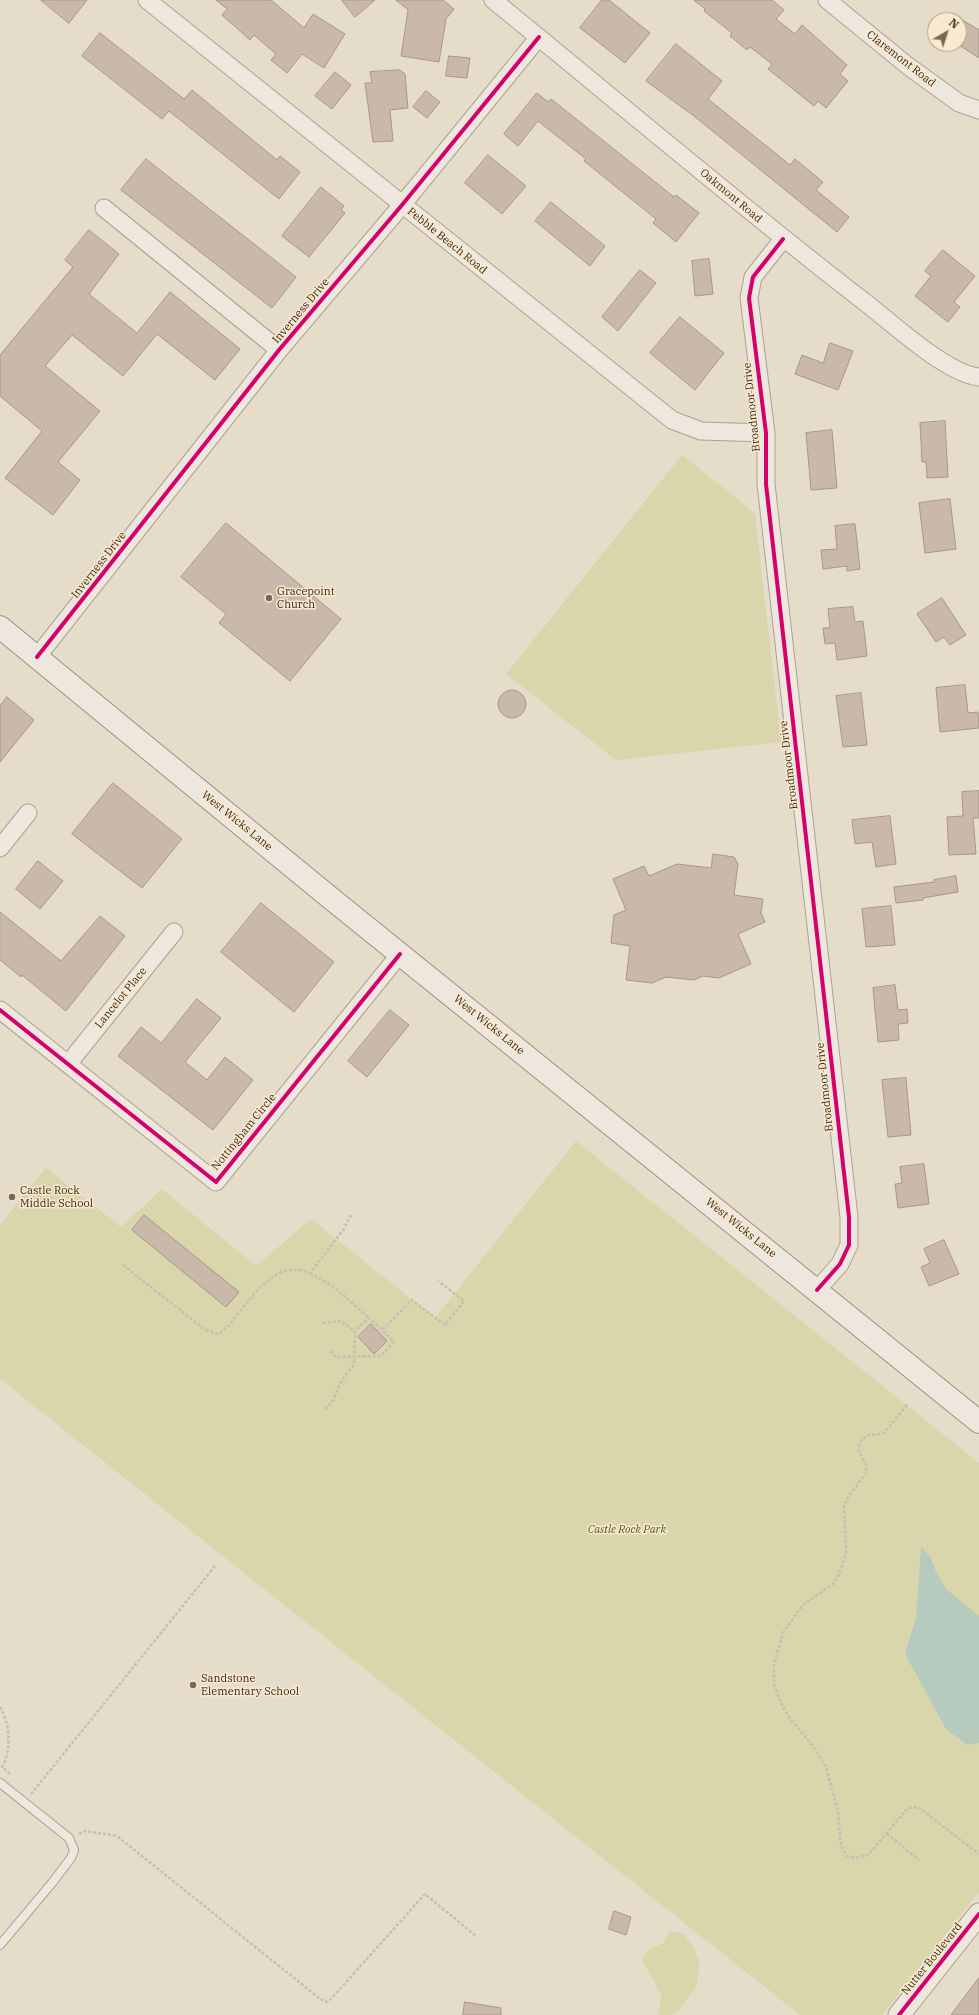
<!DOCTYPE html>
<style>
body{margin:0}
#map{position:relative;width:979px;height:2015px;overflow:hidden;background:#e6dcca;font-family:"IBM Plex Serif",serif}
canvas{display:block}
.north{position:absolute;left:927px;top:12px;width:40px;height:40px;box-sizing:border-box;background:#f9e9cf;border:1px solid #ad9c87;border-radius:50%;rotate:39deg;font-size:11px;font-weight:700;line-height:16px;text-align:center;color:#3b281b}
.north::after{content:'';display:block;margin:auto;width:14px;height:18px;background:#776758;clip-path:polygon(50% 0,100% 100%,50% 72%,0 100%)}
</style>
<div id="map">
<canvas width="979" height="2015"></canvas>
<div class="north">N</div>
</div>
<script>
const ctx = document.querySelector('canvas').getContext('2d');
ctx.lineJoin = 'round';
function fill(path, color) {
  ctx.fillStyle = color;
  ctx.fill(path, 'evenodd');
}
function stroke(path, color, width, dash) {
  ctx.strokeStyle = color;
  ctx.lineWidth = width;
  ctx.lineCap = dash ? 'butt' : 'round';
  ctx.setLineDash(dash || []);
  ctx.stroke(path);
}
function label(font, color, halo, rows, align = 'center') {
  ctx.font = font + ' "IBM Plex Serif",serif';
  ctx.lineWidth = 3;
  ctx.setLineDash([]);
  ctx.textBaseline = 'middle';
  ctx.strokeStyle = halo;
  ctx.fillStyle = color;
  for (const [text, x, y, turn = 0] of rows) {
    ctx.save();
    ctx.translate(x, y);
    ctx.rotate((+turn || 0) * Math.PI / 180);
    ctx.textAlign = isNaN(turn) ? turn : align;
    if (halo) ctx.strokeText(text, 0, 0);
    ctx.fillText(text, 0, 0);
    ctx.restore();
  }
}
fill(new Path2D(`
 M682,455L755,513L781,742L616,760L506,674Z
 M576,1141L979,1463V1892L882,2015H800L0,1379V1225L46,1168L121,1227L162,1189L256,1266L311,1219L435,1318Z
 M670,1931L684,1934L694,1948L700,1965L696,1987L677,2012L671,2015H658L661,1995L642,1959L650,1949L663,1943Z`), '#d9d6ab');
fill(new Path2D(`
 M921,1547L931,1558L936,1572L946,1589L979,1616V1743L967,1745L946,1729L905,1654L916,1617Z`), '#b6cbbd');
const building = new Path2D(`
 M41,0H87L69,23Z
 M216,0H271L304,28L313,14L345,34L324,68L302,54L287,73L271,60L276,54L254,35L250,40L222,15L227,9Z
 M342,0H375L355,17Z
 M396,0H443L454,9L446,19L439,62L401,56L408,10Z
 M602,0H609L650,33L625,63L580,28Z
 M694,0H772L784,10L776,19L795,34L802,25L847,65L840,74L848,81L826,108L818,101L814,106L768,69L772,64L750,47L747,50L730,36L732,33L704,11L705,9Z
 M959,18L979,30V58L959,45Z
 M100,33L184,99L192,90L277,160L280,156L300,172L279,199L169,111L162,119L82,56Z
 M676,44L722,81L708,99L790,165L795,159L823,182L816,190L849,217L837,232L694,116L646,81Z
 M449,56L470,58L467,78L446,76Z
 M400,70L405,74L408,108L390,110L393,141L373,142L365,83H372L370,72Z
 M335,72L351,85L332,109L315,96Z
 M426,91L440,102L427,118L413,107Z
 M537,93L548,102L551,99L674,197L676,195L699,213L676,242L653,223L656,219L584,161L586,159L538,121L518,146L504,134Z
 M488,155L526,186L502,214L465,183Z
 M146,159L296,277L272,308L121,190Z
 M321,187L344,206L341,210L345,213L309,257L282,236Z
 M551,202L605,246L590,266L535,221Z
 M89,230L119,254L89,294L137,333L170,292L240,349L215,380L157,334L123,376L72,335L45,366L100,411L58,462L80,480L53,515L5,478L42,431L0,396V355L73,267L65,260Z
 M943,250L975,276L954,302L960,307L948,322L915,296L931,276L925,271Z
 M709,259L713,294L695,296L692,261Z
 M640,270L656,283L618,331L602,317Z
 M680,317L724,353L695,390L650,353Z
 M830,343L853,351L838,390L795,374L802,355L823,363Z
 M945,421L948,477L927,478L926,462H922L920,423Z
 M832,430L837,488L811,490L806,433Z
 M950,499L956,549L925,553L919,503Z
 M226,523L341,619L290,681L219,623L226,614L181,577Z
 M855,524L860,569L847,571V566L823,569L821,550L837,549L835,526Z
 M942,598L966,635L950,645L944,637L936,642L917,614Z
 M853,607L855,622L863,621L867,656L837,660L835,643L825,644L823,628H830L828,609Z
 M965,685L968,713L978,712L979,728L940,732L936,688Z
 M498 704a14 14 0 1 1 28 0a14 14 0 1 1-28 0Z
 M861,693L867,745L843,747L836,696Z
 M7,697L34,720L0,762V706Z
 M113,783L182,839L142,888L72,834Z
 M979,791V818H973L976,854L949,855L947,817L963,816L962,792Z
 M890,816L896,864L876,867L872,842L855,844L852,820Z
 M713,854L734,857L738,864L734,895L763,899L761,913L765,922L738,934L751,964L719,978L703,976L694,980L666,977L652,983L626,980L630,946L611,943L614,915L626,910L613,879L644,866L649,876L677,864L711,868Z
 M38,861L63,881L40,909L16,889Z
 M956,876L958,892L923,898V900L896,903L894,887L934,882V880Z
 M261,903L334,962L294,1012L221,952Z
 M891,906L895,945L866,947L862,909Z
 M0,912L61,961L100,916L125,936L66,1011L22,975L21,977L0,960Z
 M895,985L898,1010L907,1009L908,1023L898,1024L899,1040L878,1042L873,988Z
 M197,999L221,1018L185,1062L207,1080L225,1057L253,1080L213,1130L118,1056L141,1027L161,1043Z
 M390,1010L409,1025L367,1077L348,1061Z
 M906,1078L911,1135L888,1137L882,1080Z
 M924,1164L929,1204L898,1208L895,1184L902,1183L900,1167Z
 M144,1215L239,1292L226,1307L132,1230Z
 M944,1240L959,1274L929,1286L921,1267L930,1263L924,1249Z
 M371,1324L387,1341L374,1354L358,1337Z
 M614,1911L631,1917L626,1935L609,1929Z
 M979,1978V2015H951L959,2004Z
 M465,2002L501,2008V2015H463Z`);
fill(building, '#cab9ab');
stroke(building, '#a79789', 1);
const service = new Path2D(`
 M0,1783L69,1838L74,1850L71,1858L52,1883L0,1945`);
const minor = new Path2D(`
 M147,0L672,420L701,431L766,433
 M493,0C617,101 739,205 866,303C893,324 947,374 979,377
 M827,0L908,66L959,103L979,110
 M104,208L279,350
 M783,239L753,277L749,298L766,433V484L849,1217V1245L840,1264L817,1290
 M37,657L279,350L402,205L539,37
 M0,848L28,813
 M0,1010L216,1182L400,954
 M68,1064L174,932`);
const tertiary = new Path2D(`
 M899,2015L979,1914`);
const secondary = new Path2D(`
 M0,627L328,896L979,1422`);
stroke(service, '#aba194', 10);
stroke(minor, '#aba194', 19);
stroke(tertiary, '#aba194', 23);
stroke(secondary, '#9b9084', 24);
stroke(new Path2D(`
 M123,1265L204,1329L217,1334C227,1330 231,1323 237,1315C249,1300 270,1271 291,1270C297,1269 304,1271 310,1273L344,1229L352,1213
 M310,1273L333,1286L369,1318
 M323,1323L340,1321L355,1331
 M330,1351L336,1357L381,1356L394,1342L382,1330
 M907,1405L884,1433C871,1436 861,1433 858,1449L866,1466V1473L848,1497L844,1506L846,1553L839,1574L834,1583L803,1605L783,1633L774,1664V1684L780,1701L788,1716L812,1745L826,1767L838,1812L841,1846L847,1856L854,1858L868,1855L908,1808L918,1807L979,1854
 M325,1409L332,1402L342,1380L354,1365L355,1331L369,1318L382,1330L412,1300L445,1325L464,1301L438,1281
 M0,1707C10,1723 12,1750 2,1767L10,1774
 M31,1794L215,1566
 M79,1834L85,1831L117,1836L319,1998L326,2002L330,2000L425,1894L476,1936
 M887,1834L919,1860`), '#c7beb4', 2.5, [3, 2]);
stroke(service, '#eee7dd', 8);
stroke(minor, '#eee7dd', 17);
stroke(tertiary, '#eee7dd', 21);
stroke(secondary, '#eee7dd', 22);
stroke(new Path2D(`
 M783,239L753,277L749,298L766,433V484L849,1217V1245L840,1264L817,1290
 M37,657L279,350L402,205L539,37
 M0,1010L216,1182L400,954
 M899,2015L979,1914`), '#d6006c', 4);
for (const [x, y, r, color] of [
 [269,598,4,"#776758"],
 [12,1197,4,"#776758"],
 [193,1685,4,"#776758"]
]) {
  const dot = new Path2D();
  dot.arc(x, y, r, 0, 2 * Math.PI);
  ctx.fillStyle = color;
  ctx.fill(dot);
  stroke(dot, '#f9e9cf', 1.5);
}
label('11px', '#3b281b', '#f9e9cf', [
 ["Claremont Road",901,59,38],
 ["Oakmont Road",731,196,40],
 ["Pebble Beach Road",447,241,39],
 ["Inverness Drive",301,311,-50],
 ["Broadmoor Drive",752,407,-96],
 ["Inverness Drive",99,565,-52],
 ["Broadmoor Drive",789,765,-97],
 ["West Wicks Lane",237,821,39],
 ["Lancelot Place",121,998,-51],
 ["West Wicks Lane",489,1025,39],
 ["Broadmoor Drive",825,1087,-96],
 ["Nottingham Circle",244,1132,-51],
 ["West Wicks Lane",741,1228,39],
 ["Nutter Boulevard",932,1959,-51]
]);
label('11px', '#3b281b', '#f9e9cf', [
 ["Gracepoint",277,592],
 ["Church",277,605],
 ["Castle Rock",20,1191],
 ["Middle School",20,1204],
 ["Sandstone",201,1679],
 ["Elementary School",201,1692]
], 'left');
label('italic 11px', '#50591f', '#f9e9cf', [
 ["Castle Rock Park",627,1530]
]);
</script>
